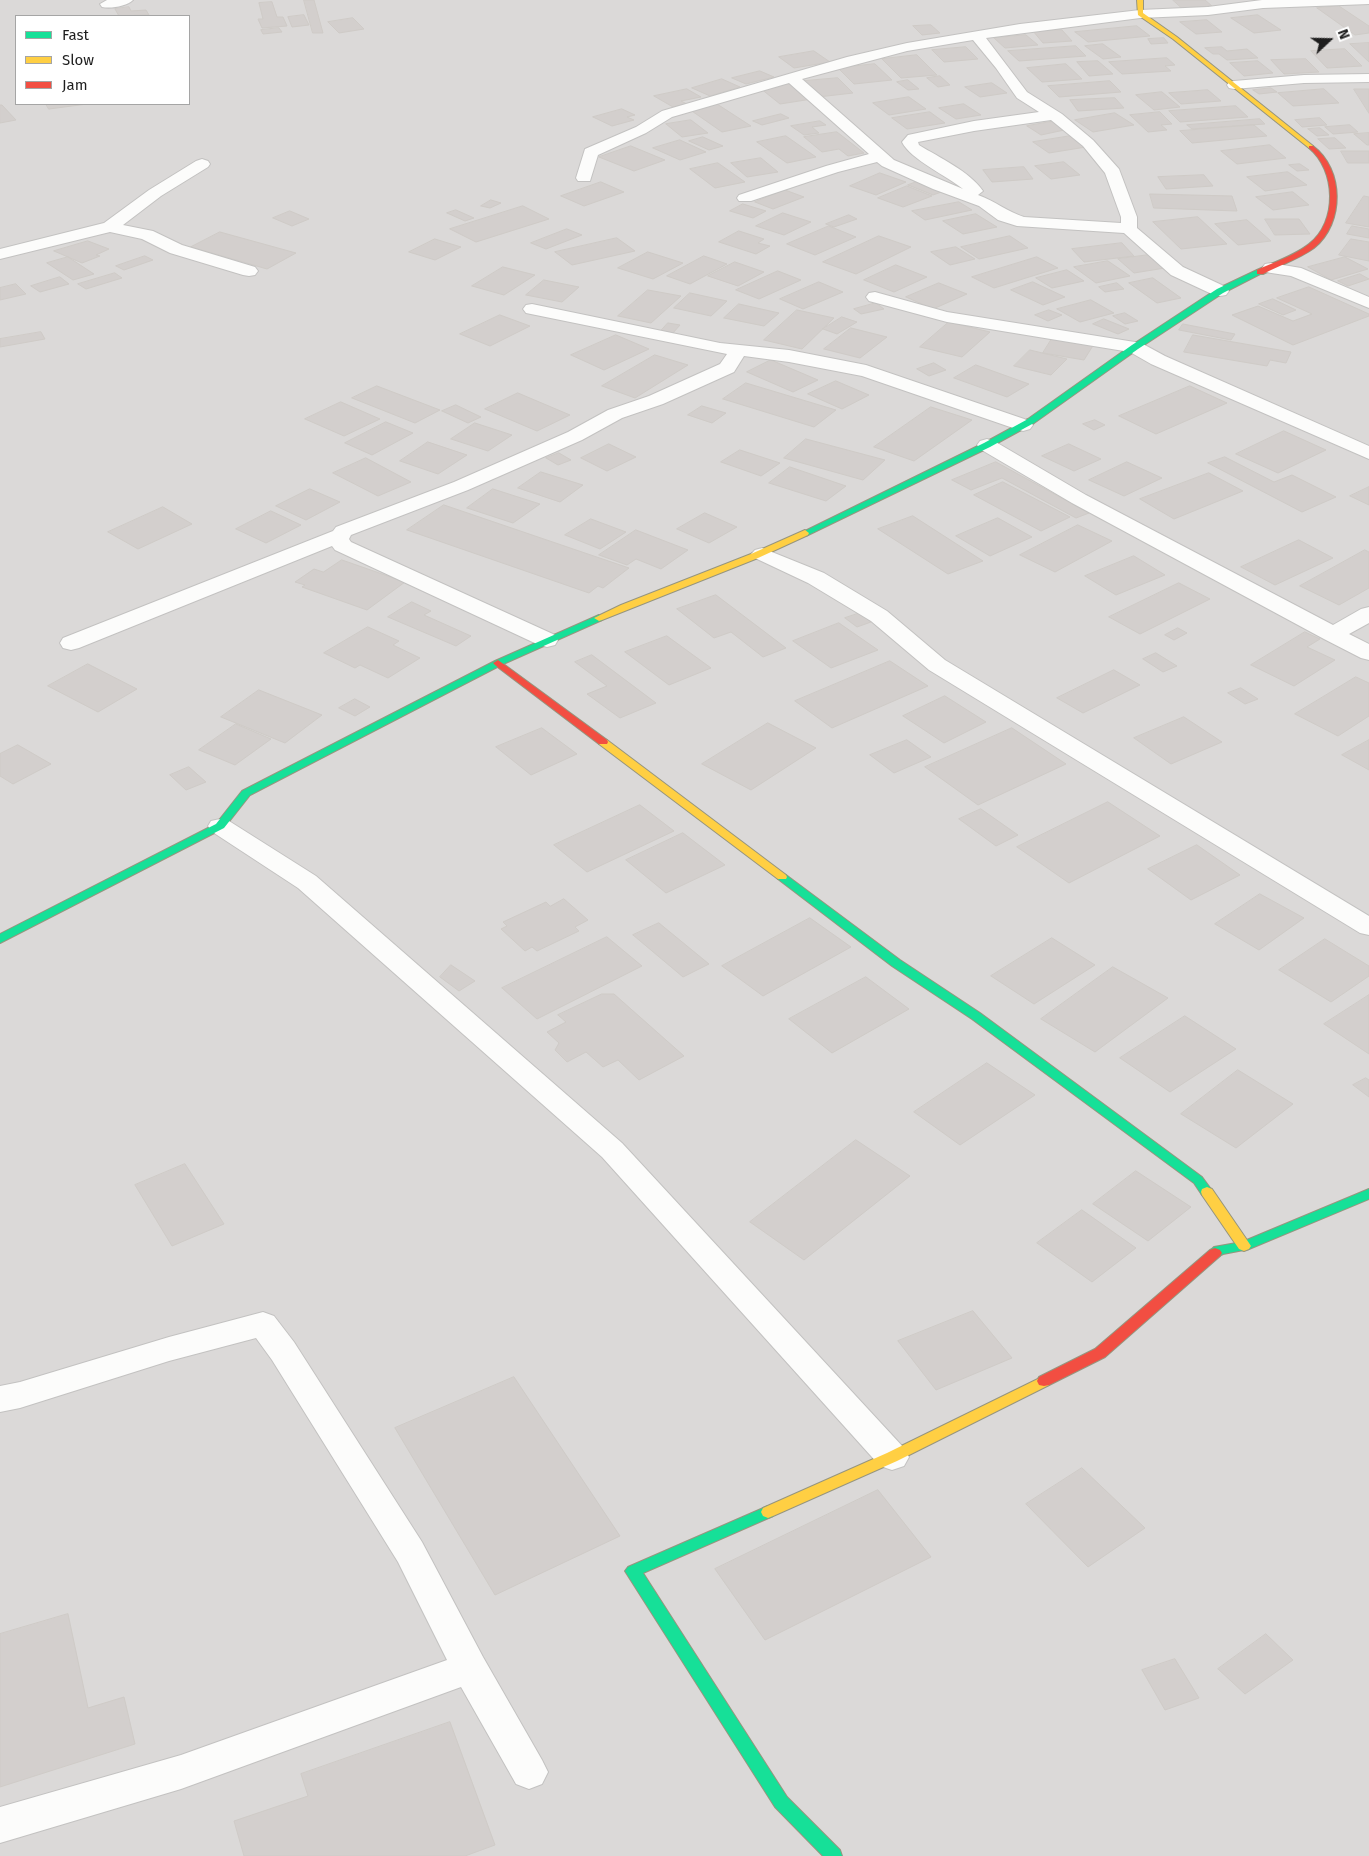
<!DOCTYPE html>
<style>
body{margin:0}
#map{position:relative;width:1369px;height:1856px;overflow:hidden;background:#ece9e6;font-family:"Fira Sans",sans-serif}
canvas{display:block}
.legend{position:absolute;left:15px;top:15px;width:175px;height:90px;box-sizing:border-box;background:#fff;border:1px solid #a5a5a5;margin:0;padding:6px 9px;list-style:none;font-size:15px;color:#1e1e1e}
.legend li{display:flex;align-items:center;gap:10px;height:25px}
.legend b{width:25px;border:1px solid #a5a5a5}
.north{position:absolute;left:1304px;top:15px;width:50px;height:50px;-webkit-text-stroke:4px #fff;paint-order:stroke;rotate:69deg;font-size:14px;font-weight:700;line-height:20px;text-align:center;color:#1e1e1e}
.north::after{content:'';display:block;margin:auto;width:18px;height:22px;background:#1e1e1e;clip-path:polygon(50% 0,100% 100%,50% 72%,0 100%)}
</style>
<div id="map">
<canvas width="1369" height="1856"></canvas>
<ul class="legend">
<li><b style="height:6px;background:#16e098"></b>Fast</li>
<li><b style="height:6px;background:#ffcf43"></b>Slow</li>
<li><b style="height:6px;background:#f24e42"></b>Jam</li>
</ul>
<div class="north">N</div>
</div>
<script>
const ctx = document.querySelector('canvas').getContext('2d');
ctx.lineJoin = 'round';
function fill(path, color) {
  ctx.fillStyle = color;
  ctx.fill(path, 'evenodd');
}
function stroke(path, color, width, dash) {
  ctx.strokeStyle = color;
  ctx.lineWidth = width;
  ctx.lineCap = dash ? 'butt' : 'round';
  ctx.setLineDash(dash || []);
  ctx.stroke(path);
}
fill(new Path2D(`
 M0,0H1369V1856H0ZM16,16H189V104H16Z`), '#dbd9d8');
const building = new Path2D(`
 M304,0H314L323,33H313Z
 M1173,0H1205L1212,6L1182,8Z
 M272,2L277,17H283L287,26L262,28L258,19H263L259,3Z
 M1339,6L1369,26V33L1355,35L1317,8Z
 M129,7L131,11L146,10L149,15L119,16L115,9Z
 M304,15L309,25L292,27L288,17Z
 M1258,15L1281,30L1254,33L1231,18Z
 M353,18L364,29L339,33L328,22Z
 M1207,20L1222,32L1196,34L1180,22Z
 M931,25L940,33L922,35L913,26Z
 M1137,26L1150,36L1088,42L1075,32Z
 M279,28L282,32L263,34L261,30Z
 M1062,30L1072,41L1043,43L1033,31Z
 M1026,35L1038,45L1005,48L994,38Z
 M1164,38L1168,43L1151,44L1148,39Z
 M1369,43V62L1350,44Z
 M1103,44L1121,57L1103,59L1085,46Z
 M1076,46L1086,56L1019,61L1008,51Z
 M966,47L978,59L944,62L932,50Z
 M1222,47L1227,51L1247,49L1258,58L1227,60L1219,54H1213L1205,48Z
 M1345,49L1362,66L1327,68L1311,51Z
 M814,51L830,62L794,68L779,57Z
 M917,55L937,75L901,78L882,59Z
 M1167,58L1175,65L1165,66L1171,71L1122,74L1109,62Z
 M1306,59L1319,72L1284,74L1271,60Z
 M1098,61L1113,74L1089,76L1077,62Z
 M1258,61L1273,73L1244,76L1230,63Z
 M875,64L892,80L854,84L838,68Z
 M1066,64L1082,79L1042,82L1027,68Z
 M760,71L774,77L746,84L732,78Z
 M940,76L950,85L938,87L927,78Z
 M838,78L853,93L818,97L804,81Z
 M722,79L740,87L710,96L692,88Z
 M908,80L919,89L908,90L897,82Z
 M1110,81L1121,92L1059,97L1048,86Z
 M791,83L812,99L780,104L760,88Z
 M992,83L1007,93L980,97L965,87Z
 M1271,88L1277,92L1259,94L1253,90Z
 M687,89L701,97L681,101L687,104L673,107L654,96Z
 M1324,89L1339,103L1293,106L1278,93Z
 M1354,89H1369V113Z
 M1208,90L1221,101L1181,104L1169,93Z
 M1162,92L1180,107L1154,110L1136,95Z
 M909,97L926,109L889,115L873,103Z
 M1115,98L1124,108L1078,111L1070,100Z
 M46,104H87L49,109Z
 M717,104L751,126L722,132L689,109Z
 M964,104L981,115L956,119L939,108Z
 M0,105H2L16,120L0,123Z
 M1236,106L1248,117L1180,122L1169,111Z
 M622,109L635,115L627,117L634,120L612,126L593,117Z
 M930,112L945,123L907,129L892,118Z
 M1160,112L1172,124L1161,125L1167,130L1148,132L1130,115Z
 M1115,113L1134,125L1093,132L1075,120Z
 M781,114L789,118L762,125L753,121Z
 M1320,118L1327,125L1302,127L1295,120Z
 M1260,119L1265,124L1192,129L1187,125Z
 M691,120L708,133L682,137L666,124Z
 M820,121L826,125L812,127L819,133L804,135L791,126Z
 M1055,121L1069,129L1041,135L1027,126Z
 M1254,125L1267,136L1192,143L1180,131Z
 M1350,125L1358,132L1333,134L1325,127Z
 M1320,128L1329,135L1317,136L1308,129Z
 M837,132L864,153L848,156L839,149L822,152L804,137Z
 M1369,133V145H1367L1354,134Z
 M786,136L816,157L787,163L757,142Z
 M1070,136L1086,147L1049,153L1033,142Z
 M703,137L723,146L709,150L689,141Z
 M1335,138L1346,148L1329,149L1318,139Z
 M680,140L706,152L680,160L653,148Z
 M1270,145L1286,158L1237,164L1221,151Z
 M631,146L665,160L634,171L599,157Z
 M1341,151H1369V163H1348Z
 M761,158L778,172L747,177L731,163Z
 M1064,162L1080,175L1051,179L1035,166Z
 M718,163L745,182L715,188L690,169Z
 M1300,164L1309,170L1297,171L1289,165Z
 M1024,167L1033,179L992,182L983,170Z
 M1288,172L1307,185L1265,191L1247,177Z
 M880,173L906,182L876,195L850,186Z
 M1204,175L1213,186L1166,189L1158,177Z
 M919,181L944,191L933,195L908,185Z
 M601,182L624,192L584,206L561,196Z
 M907,186L932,196L903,207L878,198Z
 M785,190L804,197L773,209L755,202Z
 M1293,192L1309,205L1273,210L1256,197Z
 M1150,194L1232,196L1237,211L1154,208Z
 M1364,196L1369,197V227L1346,223Z
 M491,200L501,203L490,208L481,206Z
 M959,202L972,210L925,220L912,211Z
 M743,204L766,211L753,218L730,211Z
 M523,206L549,219L476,242L450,229Z
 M456,210L474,218L465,221L447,213Z
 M290,211L309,219L292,226L273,218Z
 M783,213L811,222L784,235L756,226Z
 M976,214L997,227L963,234L943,221Z
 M849,215L857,219L834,227L826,224Z
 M1198,217L1227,244L1181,249L1153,222Z
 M1265,219H1299L1310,234L1275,235Z
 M1247,220L1271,241L1238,245L1215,224Z
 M829,226L856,237L815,255L787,244Z
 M1352,226L1369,229V238L1347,234Z
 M567,229L582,235L546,249L531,243Z
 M739,231L764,239L758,243L770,246L756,254L719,242Z
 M220,232L296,253L267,269L191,247Z
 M879,236L911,247L856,274L823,262Z
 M1010,236L1028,248L979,259L961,247Z
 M617,238L635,251L572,265L555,252Z
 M435,239L461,247L435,260L409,252Z
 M1351,239L1369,242V261L1339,255Z
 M88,241L109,249L96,255L100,256L82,263L54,251Z
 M1122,243L1134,256L1084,262L1072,249Z
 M956,247L975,259L950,265L931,252Z
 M648,252L683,263L653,279L618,268Z
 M1148,255L1165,268L1134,273L1118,259Z
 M145,256L153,260L124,270L116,266Z
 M704,256L727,264L690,284L667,276Z
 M68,257L94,274L73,280L47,263Z
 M1037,257L1058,268L994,288L972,277Z
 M1345,257L1368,269L1331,280L1308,267Z
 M1108,261L1130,276L1096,283L1074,267Z
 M735,262L764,272L738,286L708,276Z
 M896,265L927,277L894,292L864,280Z
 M503,267L535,275L504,295L472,286Z
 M1067,270L1084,281L1052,288L1036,278Z
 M778,271L801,280L759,299L736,290Z
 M115,273L122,278L86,289L78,284Z
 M1360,274L1369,279L1348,286L1338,281Z
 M60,277L69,284L40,292L31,286Z
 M1153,278L1181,298L1157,303L1129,283Z
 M544,280L579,287L562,302L526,295Z
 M819,282L843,292L803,309L780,299Z
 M1033,282L1065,297L1043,305L1011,290Z
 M939,283L967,294L933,309L906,297Z
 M1117,283L1124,289L1105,292L1099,287Z
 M16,284L26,294L0,300V288Z
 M1309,287L1369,314V316L1293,345L1232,315L1258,306L1293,321L1312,314L1277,298Z
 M648,290L681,296L651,323L618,316Z
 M690,293L727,301L711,316L674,308Z
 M1273,299L1296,310L1283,315L1259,304Z
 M1091,300L1114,313L1080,322L1057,309Z
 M876,303L884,309L861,314L854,309Z
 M739,304L779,313L764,326L724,318Z
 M797,310L834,318L802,349L764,340Z
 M1049,310L1062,315L1048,321L1035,315Z
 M1125,313L1138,321L1125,324L1113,316Z
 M500,315L530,326L490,346L460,334Z
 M842,317L857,322L837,334L823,329Z
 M1104,319L1129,329L1118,334L1093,324Z
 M949,322L990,332L962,357L920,347Z
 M668,323L680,325L673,333H659Z
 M1183,324L1235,334L1231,340L1179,330Z
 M851,328L887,337L860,358L824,349Z
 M41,332L45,339L0,347V339Z
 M616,335L649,349L604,370L571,355Z
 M1193,335L1291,352L1286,363L1270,360L1267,366L1184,352Z
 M1053,337L1094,344L1084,360L1043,353Z
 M1030,350L1067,359L1051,375L1014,366Z
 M655,355L688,365L635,398L602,386Z
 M771,360L818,380L793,392L747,372Z
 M934,363L946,370L929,376L917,369Z
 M976,365L1029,384L1007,397L954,378Z
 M836,381L869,395L842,409L808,394Z
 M746,383L836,410L814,427L723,399Z
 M377,386L440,410L415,423L352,398Z
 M1190,386L1227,403L1156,434L1119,416Z
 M518,393L570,415L537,431L485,409Z
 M341,402L380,419L344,436L305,419Z
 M456,405L481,417L468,423L442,411Z
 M702,406L726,413L712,423L688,415Z
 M931,407L972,420L914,461L874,447Z
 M1095,420L1105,425L1094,430L1083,424Z
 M386,422L413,433L372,455L345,443Z
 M475,423L512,435L488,451L451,439Z
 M1284,431L1326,450L1278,473L1236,454Z
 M806,439L885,460L863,480L784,458Z
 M428,442L467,455L438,474L400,461Z
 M609,444L636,457L607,471L581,458Z
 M1069,444L1101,459L1074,471L1042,456Z
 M740,450L780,463L761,476L721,462Z
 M559,453L571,460L558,465L546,458Z
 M1225,457L1274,482L1292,475L1336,497L1302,512L1208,463Z
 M366,458L411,482L378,496L333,473Z
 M996,462L1089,513L1076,518L1002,478L971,490L952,480Z
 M1127,462L1162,478L1124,496L1089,480Z
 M790,467L846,486L826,501L769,483Z
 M541,472L583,485L560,502L518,488Z
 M1209,473L1243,491L1174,519L1140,499Z
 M1003,482L1070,517L1041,531L974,495Z
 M1369,487V505L1350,496Z
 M310,489L340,502L306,520L276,506Z
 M493,489L540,504L513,523L467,508Z
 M444,505L629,568L603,588L598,586L589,593L407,530Z
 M163,507L192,524L138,549L108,532Z
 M271,511L301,525L266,543L236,529Z
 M705,513L737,527L709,543L677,529Z
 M913,516L983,561L948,574L878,529Z
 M998,518L1032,537L990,556L956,536Z
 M591,519L626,532L600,549L565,535Z
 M1078,525L1112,541L1055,572L1020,555Z
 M636,530L688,550L661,569L636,559L627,565L599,555Z
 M1299,540L1333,558L1275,585L1241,567Z
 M1365,550L1369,552V588L1339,605L1300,586Z
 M1134,556L1165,575L1116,595L1085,576Z
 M342,560L405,582L367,610L302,587L305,585L295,582L314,569L323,572Z
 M1179,583L1210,599L1140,634L1109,617Z
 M716,595L786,648L763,657L731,632L714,638L677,609Z
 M412,602L431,611L424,615L471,636L456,646L388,617Z
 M860,613L871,622L857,627L845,618Z
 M839,623L878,650L831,668L793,641Z
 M368,627L399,641L393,645L420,658L388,678L360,665L355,668L324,653Z
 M1178,628L1187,633L1174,640L1165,635Z
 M1305,632L1320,639L1307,647L1335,660L1294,686L1251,665Z
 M667,636L711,668L669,685L625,652Z
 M1156,653L1177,666L1163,672L1143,659Z
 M592,655L656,703L620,718L587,694L607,686L575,662Z
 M890,661L928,686L832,728L795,701Z
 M88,664L137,689L98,712L48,686Z
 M1114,670L1140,685L1083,713L1057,698Z
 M1356,677L1369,683V716L1338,736L1295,714Z
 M1241,688L1258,699L1245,704L1228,693Z
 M259,690L322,715L285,743L221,717Z
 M945,696L986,722L944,743L903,716Z
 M355,699L370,707L355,716L339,708Z
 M1184,717L1222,742L1171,764L1134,738Z
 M768,723L816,748L751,790L702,764Z
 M236,724L271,739L235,765L199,750Z
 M542,728L577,754L531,775L496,747Z
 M1012,728L1066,764L978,805L925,767Z
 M907,740L931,757L894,773L870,755Z
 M1369,740V770L1342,755Z
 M18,745L51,764L13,784L0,776V754Z
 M189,767L206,782L186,790L170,775Z
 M1108,802L1160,836L1069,883L1017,847Z
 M640,805L674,831L587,872L554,845Z
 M981,809L1018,835L996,846L959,819Z
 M683,833L725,865L666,893L626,860Z
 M1197,845L1240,875L1191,900L1148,869Z
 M1260,894L1304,918L1259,950L1215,924Z
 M564,899L588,920L575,927L579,931L537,951L532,947L525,951L501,929L507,926L503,922L546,902L550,906Z
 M810,918L851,947L763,996L722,966Z
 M659,923L709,964L683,977L633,935Z
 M607,937L642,966L537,1019L502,988Z
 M1052,938L1095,965L1034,1004L991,976Z
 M1325,939L1369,966V976L1331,1002L1279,970Z
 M451,965L475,981L459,991L440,977Z
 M1113,967L1168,998L1095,1052L1041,1019Z
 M866,977L909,1009L832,1053L789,1019Z
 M602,994H614L684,1056L639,1080L618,1060L603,1067L586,1052L567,1062L555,1050L559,1043L547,1032L566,1022L558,1015Z
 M1369,995V1054L1324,1024Z
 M1185,1016L1236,1049L1170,1092L1120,1058Z
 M987,1063L1035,1095L960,1145L914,1112Z
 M1238,1070L1293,1104L1236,1148L1181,1114Z
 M1366,1078L1369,1080V1097L1353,1085Z
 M856,1140L910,1176L804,1260L750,1222Z
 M185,1164L224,1224L172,1246L135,1185Z
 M1136,1171L1191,1207L1148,1241L1093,1204Z
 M1082,1210L1136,1248L1092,1282L1037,1243Z
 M973,1311L1012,1358L936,1390L898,1341Z
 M514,1377L620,1536L495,1595L395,1428Z
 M1082,1468L1145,1528L1088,1567L1026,1504Z
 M878,1490L931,1557L765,1640L715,1569Z
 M68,1614L88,1708L124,1697L135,1744L0,1787V1634Z
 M1266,1634L1293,1660L1245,1694L1218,1669Z
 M1175,1659L1199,1698L1165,1710L1142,1670Z
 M450,1722L495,1845L465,1856H244L234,1821L308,1796L301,1774Z`);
fill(building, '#d3cfcd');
stroke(building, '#cfcbc7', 1);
const street = new Path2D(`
 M107,0H133C127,6 111,9 102,7L100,4Z
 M1262,0H1369V4L1263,8L1208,15L1140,18L986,38L1027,92L1062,114L1093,140L1119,169L1137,217V228L1183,267L1226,287L1229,291L1226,295L1220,296L1214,295L1171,275L1124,233L1017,226L998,220L979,206L933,189L882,166L877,162L838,172L751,201H739L737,198L739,195L826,166L869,154L789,83L672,117L646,133L598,155L590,181H578L576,178L585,149L636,127L662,111L847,57L907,43L1020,24L1140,10L1208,7ZM973,40L996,68L1017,98L1039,112L974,121L908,135L902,142C910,159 947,176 963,189L894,160L802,79L907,51ZM1051,120L1083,146L1105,173L1121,217V223L1024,217C1008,212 995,201 978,195L983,191C969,171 940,158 919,145L918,142L974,131Z
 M1369,74V82L1304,83L1234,89L1229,88L1227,85L1229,82L1234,81L1304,75Z
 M202,159L208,161L210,164L208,167L161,196L123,225L153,231L182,245L255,267L258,271L255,275L249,276L243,275L170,253L142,239L110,232L0,259V249L104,223L149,190L196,161Z
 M1271,263L1301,268L1369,297V308L1291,276L1265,272L1262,268L1265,264Z
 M875,292L947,312L1141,343L1165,356L1369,446V459L1151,364L1130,352L947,322L869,301L866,297L869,293Z
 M532,304L720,343L789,350L866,365L1030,421L1033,425L1030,429L1023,431L1016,429L862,376L789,362L744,356L734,372L663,404L622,418L582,440L468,490L351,535L349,539L351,542L555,635L558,640L555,645L547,647L539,645L335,550L332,546L79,648L71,650L63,648L60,643L63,638L333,531L336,527L454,482L568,432L608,410L649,396L720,364L727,354L526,313L523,309L526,305Z
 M987,439L994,441L1086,495L1333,625L1361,609L1369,607V623L1349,634L1369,644V660L1361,658L1324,639L1072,503L980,449L977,445L980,441Z
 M762,548L824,573L887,611L945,660L1369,916V935L1360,933L929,670L871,621L808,583L755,558L751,554L755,550Z
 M220,819L229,821L316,876L622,1143L904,1448L909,1457L904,1466L892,1470L880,1466L602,1157L298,888L211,831L208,826L211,821Z
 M263,1312L274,1316L294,1342L422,1542L483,1657L542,1760L548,1772L542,1784L529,1789L516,1784L461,1687L181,1789L0,1843V1807L181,1755L447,1660L398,1562L272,1360L256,1338L169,1361L20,1408L0,1412V1386L20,1382L169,1337Z`);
const fast = new Path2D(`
 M1257,270L1264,272L1223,293L1138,349L1034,423L990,447L808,535L805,536L801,533L984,443L1028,419L1132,345L1217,289Z
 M599,615L604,618L602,620L501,665L250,795L224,828L0,943V934L216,824L242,791L495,661Z
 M782,874L786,875L900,960L980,1013L1202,1177L1213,1192L1212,1195H1202L1194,1183L972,1019L892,966L778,879L777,877L778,875Z
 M1369,1189V1199L1249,1249L1223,1254L1215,1258L1210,1256L1208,1253L1214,1247L1242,1242Z
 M768,1506L773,1508L775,1512L773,1516L643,1573L787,1797L840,1850L842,1856H823L775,1807L625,1571L628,1567Z`);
const slow = new Path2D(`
 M1137,0H1143V13L1177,37L1313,146V148H1309L1173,39L1138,15Z
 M805,530L809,533L808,535L758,558L602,620L599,621L594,618L621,605L751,554Z
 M603,739L607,740L786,875L787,877L786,879H778L599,744L598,742L599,740Z
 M1207,1187L1212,1189L1249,1243L1251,1246L1249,1249L1244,1251L1239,1249L1202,1195L1201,1192L1202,1189Z
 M1044,1376L1049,1377L1051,1381L1049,1385L897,1461L773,1516L768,1518L763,1516L761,1512L763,1508L887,1453Z`);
const jam = new Path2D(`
 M1309,146H1313C1344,169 1345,223 1314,248C1299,259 1280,265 1263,274H1257V270C1274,262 1294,256 1309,244C1338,222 1336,170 1309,148Z
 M498,660L607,740L608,742L607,744H599L495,665L493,663Z
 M1215,1248L1220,1250L1222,1253L1220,1256L1105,1357L1049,1385L1044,1386L1039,1385L1037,1381L1039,1377L1095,1349L1210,1250Z`);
stroke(street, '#c3c2c1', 2);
stroke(fast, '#96957e', 2);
stroke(slow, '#96957e', 2);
stroke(jam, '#96957e', 2);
fill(street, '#fcfcfb');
fill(fast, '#16e098');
fill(slow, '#ffcf43');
fill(jam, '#f24e42');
</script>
